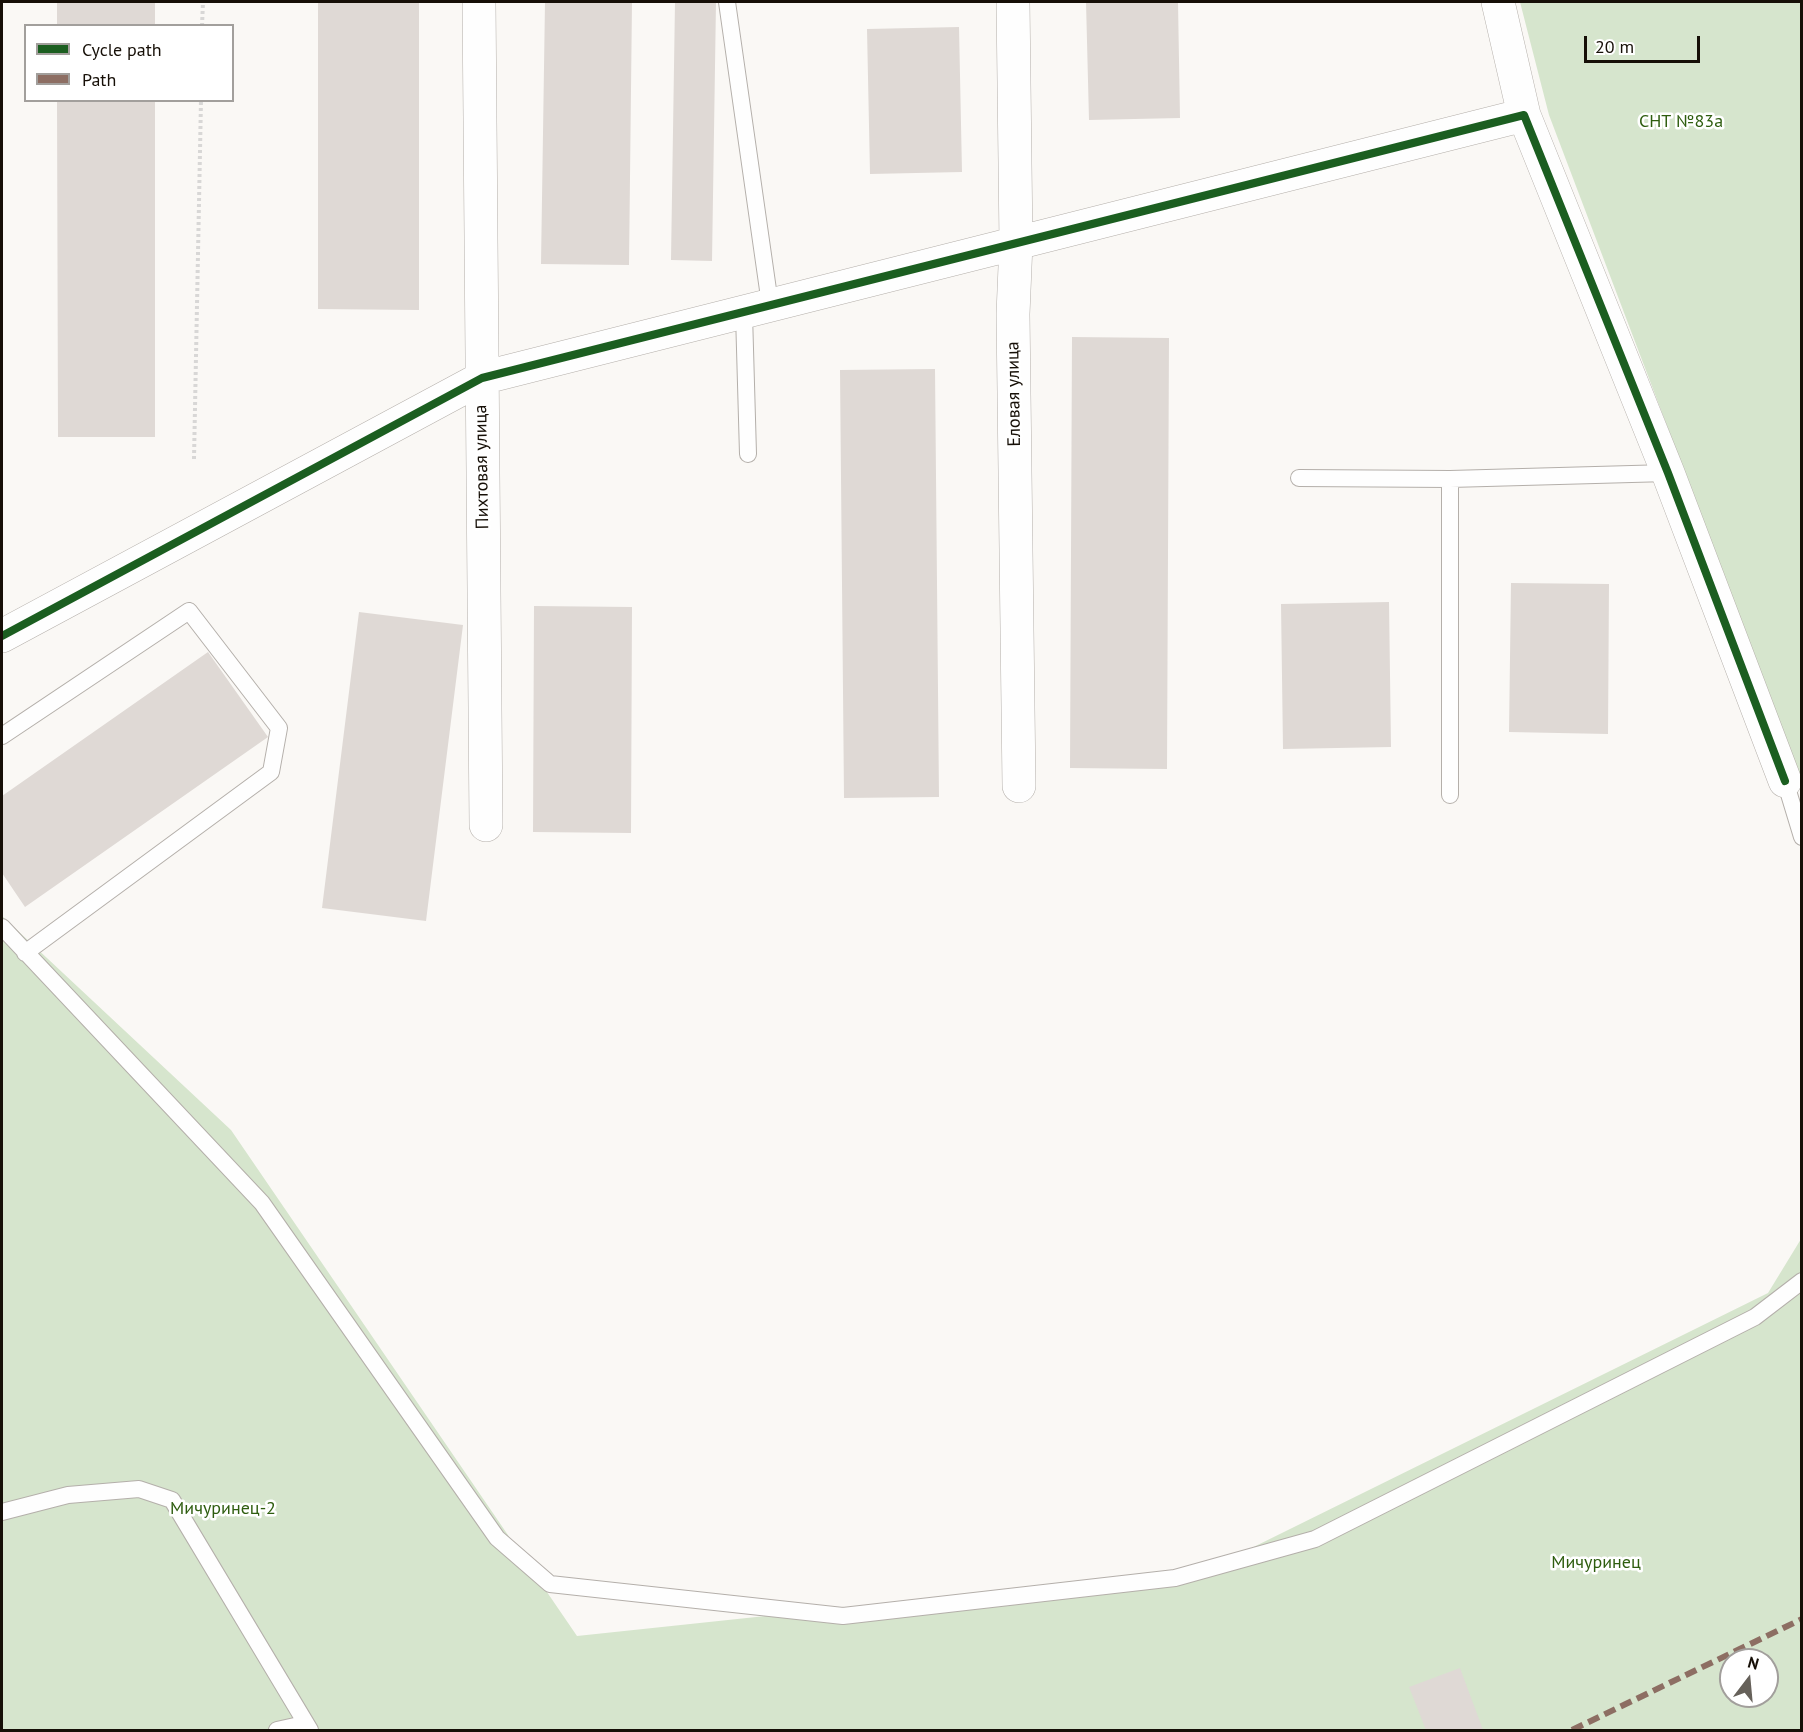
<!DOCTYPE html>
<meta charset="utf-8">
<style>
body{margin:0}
#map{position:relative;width:1803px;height:1732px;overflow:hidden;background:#faf8f5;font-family:"PT Sans",sans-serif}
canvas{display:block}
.frame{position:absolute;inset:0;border:3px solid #160f07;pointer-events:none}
.legend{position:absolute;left:24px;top:24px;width:210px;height:78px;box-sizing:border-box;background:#fff;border:2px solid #a29f9c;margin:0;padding:8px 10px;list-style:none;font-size:18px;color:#160f07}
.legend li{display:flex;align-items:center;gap:12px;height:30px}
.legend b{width:30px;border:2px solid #a29f9c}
.north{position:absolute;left:1719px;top:1648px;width:60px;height:60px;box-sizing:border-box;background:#fff;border:2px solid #a29f9c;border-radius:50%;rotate:16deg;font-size:16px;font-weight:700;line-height:24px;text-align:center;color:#160f07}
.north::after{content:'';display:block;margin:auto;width:21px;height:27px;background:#66615a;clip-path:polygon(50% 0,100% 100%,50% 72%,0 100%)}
.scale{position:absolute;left:1584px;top:36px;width:116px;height:27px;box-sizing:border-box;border:3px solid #160f07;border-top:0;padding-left:8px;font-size:18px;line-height:21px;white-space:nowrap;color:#160f07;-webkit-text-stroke:4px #fff;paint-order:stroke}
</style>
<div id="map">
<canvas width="1803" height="1732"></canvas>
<div class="frame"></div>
<ul class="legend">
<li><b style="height:8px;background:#1b5e20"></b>Cycle path</li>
<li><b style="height:8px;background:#8d6e63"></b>Path</li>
</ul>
<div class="north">N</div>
<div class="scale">20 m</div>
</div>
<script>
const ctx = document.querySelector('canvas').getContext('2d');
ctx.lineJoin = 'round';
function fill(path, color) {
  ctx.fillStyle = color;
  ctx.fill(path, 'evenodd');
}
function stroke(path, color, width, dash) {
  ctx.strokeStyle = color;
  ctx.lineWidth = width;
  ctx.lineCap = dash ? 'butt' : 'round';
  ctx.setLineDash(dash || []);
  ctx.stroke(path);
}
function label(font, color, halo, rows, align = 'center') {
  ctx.font = font + ' "PT Sans",sans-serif';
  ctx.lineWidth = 5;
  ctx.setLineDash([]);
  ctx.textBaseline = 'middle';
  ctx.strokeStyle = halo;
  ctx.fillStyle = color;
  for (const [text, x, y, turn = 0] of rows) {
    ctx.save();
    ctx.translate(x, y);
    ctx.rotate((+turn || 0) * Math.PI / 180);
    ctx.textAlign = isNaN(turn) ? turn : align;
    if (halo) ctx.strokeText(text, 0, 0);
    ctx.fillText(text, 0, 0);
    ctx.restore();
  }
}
fill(new Path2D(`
 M1520,2H1801V779L1549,115Z
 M2,916L231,1130L577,1636L1209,1569L1768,1293L1801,1239V1730H2ZM1731,1660H1767V1696H1731Z`), '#d6e5cd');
fill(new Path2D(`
 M57,2H155V26H57Z
 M318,2H419V310L318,309Z
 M545,2H632L629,265L541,264Z
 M675,2H716L712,261L671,260Z
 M1086,2H1178L1180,118L1089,120Z
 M959,27L962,172L870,174L867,29Z
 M57,100H155V437H58Z
 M1072,337L1169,338L1167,769L1070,768Z
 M935,369L939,797L844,798L840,370Z
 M1511,583L1609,584L1608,734L1509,732Z
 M1389,602L1391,747L1283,749L1281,604Z
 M534,606L632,607L631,833L533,832Z
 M359,612L463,625L426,921L322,908Z
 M208,652L268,737L25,907L2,873V796Z
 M1460,1668L1483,1730H1426L1409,1687Z`), '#dfd9d5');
const service = new Path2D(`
 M727,2L770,304
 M744,314L748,454
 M1299,478L1450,479L1668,473
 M2,736L189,611L279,728L271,772L25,953
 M1785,781L1802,837
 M1450,795V479
 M2,927L262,1203L497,1538L550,1584L843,1616L1175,1578L1315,1539L1755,1317L1802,1281
 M2,1512L68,1495L139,1489L172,1500L310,1730
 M277,1730L304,1724`);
const minor = new Path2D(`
 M479,2L486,825
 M1013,2L1016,243L1013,314L1019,786
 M1498,2L1524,115
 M2,636L482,378L1524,115L1668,473L1785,781`);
stroke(service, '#b4afaa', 18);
stroke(minor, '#b4afaa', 34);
stroke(new Path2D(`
 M202,26L203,2
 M194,459L201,100`), '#d8d7d6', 4, [3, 3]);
stroke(service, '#fefefe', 16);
stroke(minor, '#fefefe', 33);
stroke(new Path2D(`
 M1572,1730L1802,1619`), '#8d6e63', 6, [12, 6]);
stroke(new Path2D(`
 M2,636L482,378L1524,115L1668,473L1785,781`), '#1b5e20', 8);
label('18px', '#2e5d0f', '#fff', [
 ["СНТ №83а",1681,122],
 ["Мичуринец-2",223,1509],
 ["Мичуринец",1596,1563]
]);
label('18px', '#160f07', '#fff', [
 ["Еловая улица",1014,394,-91],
 ["Пихтовая улица",482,467,-91]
]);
</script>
